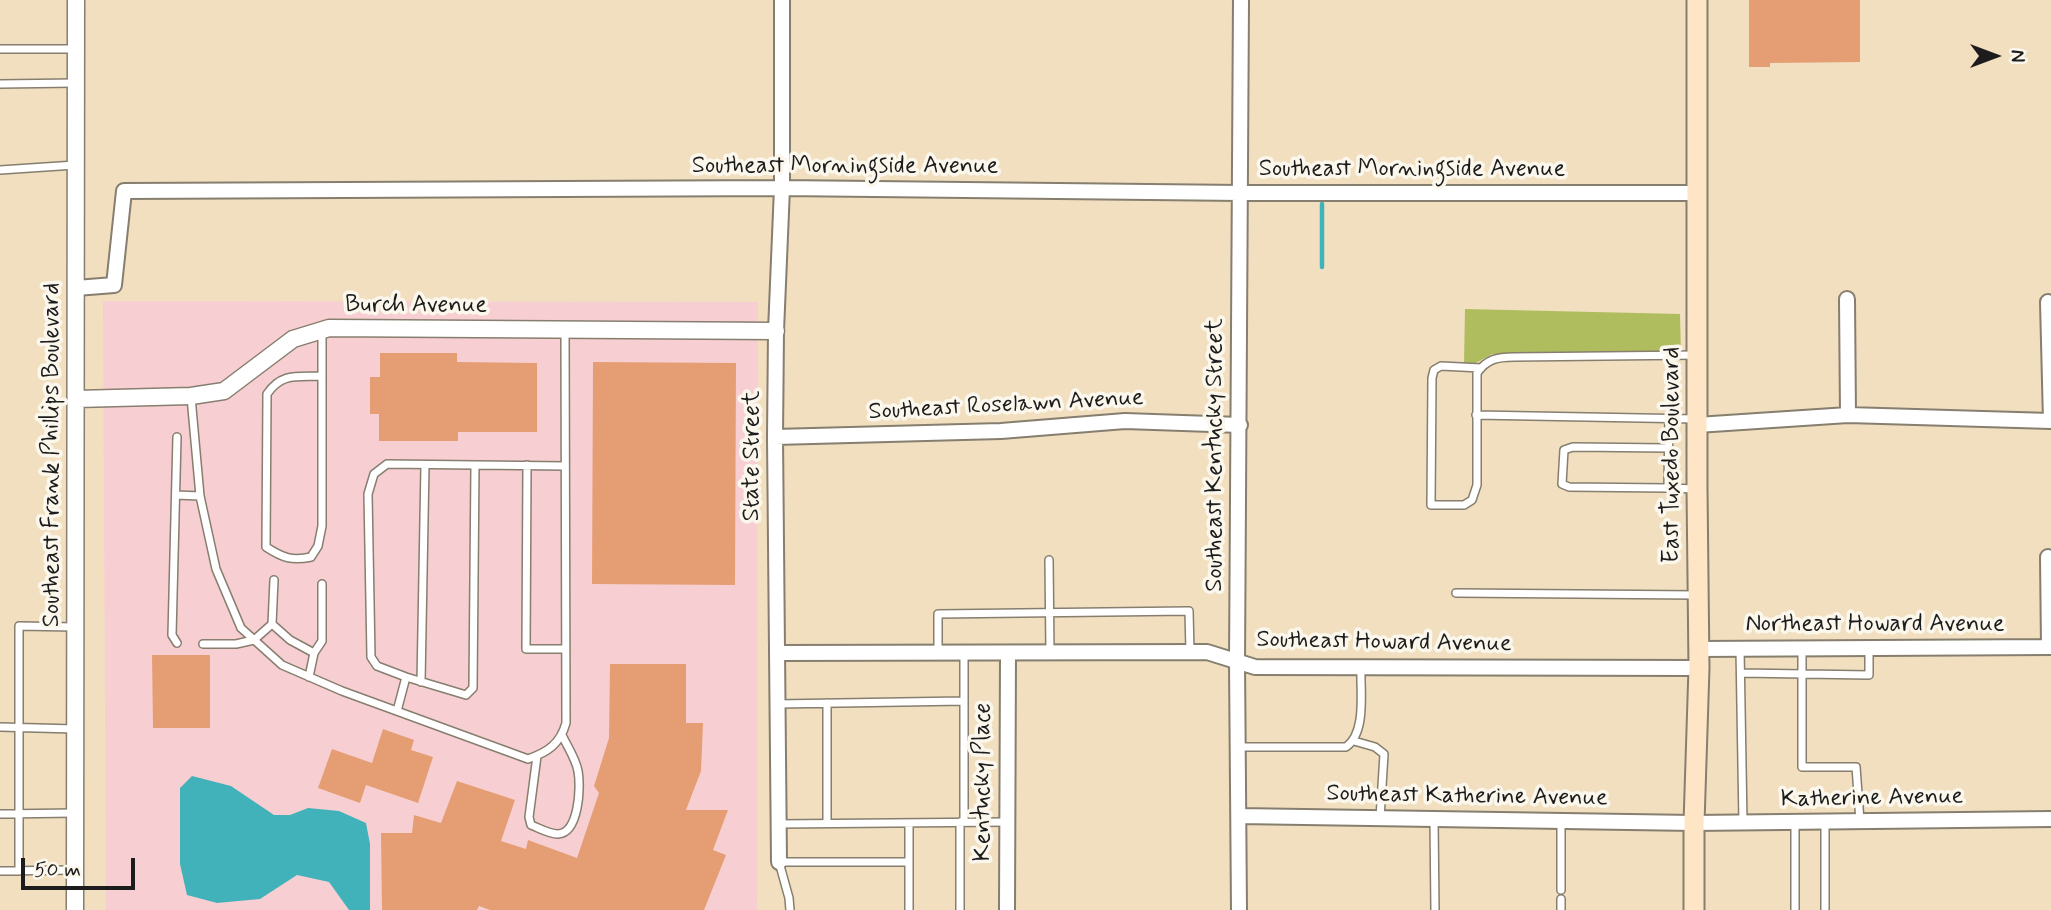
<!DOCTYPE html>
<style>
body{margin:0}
#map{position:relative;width:2051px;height:910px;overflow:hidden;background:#f1dfc0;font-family:Mynerve,sans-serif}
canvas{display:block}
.north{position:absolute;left:1960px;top:21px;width:70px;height:70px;-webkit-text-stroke:5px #fbf7ec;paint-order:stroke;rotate:90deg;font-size:19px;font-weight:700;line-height:28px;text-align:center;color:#1c1c1c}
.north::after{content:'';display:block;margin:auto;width:24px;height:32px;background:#1c1c1c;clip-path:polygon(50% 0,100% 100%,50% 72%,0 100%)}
.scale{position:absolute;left:21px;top:858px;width:114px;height:32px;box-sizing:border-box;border:4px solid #1c1c1c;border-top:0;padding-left:9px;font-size:21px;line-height:24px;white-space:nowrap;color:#1c1c1c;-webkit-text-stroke:5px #fbf7ec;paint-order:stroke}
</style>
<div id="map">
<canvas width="2051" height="910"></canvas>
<div class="north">N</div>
<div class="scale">50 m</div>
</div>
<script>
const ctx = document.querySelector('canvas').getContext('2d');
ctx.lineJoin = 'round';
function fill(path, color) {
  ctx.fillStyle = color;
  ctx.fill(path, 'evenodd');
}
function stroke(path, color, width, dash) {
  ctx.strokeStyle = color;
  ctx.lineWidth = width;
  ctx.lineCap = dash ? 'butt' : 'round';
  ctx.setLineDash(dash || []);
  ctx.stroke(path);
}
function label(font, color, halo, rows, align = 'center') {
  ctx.font = font + ' Mynerve,sans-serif';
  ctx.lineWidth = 7;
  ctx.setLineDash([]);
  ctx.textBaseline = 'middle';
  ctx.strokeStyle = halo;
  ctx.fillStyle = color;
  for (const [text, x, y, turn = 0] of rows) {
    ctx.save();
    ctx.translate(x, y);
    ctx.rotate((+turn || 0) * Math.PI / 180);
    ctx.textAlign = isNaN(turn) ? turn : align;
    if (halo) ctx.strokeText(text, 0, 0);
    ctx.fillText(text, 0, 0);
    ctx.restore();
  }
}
fill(new Path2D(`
 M103,301L758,302L757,910H106Z`), '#f7cfd2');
fill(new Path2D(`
 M1465,309L1680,314L1681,355L1492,354L1474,364L1464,363Z`), '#b0bd5f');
fill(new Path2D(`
 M192,776L231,786L274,815H290L308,808L339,811L366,823L370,844V910H349L329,882L297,875L260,899L217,903L187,895L180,864V788Z`), '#42b2ba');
stroke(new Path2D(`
 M1322,204V267`), '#42b2ba', 4.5);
fill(new Path2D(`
 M1749,0H1860V62L1770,63V67H1749Z
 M380,353H457V362L537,363V432H458V441H379V414H370V377H380Z
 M593,362L736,363L735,585L592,584Z
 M152,655H210V728H153Z
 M610,664H686V723H703L701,771L686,810H728L713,850L726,855L704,910H490L479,906L477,910H382L381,833H412L414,815L441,823L457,781L515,800L501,841L526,849L528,840L577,858L599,793L594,786L609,738Z
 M383,729L414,740L411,750L433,757L418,803L366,785L360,803L318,788L332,749L372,763Z`), '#e59e73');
const service = new Path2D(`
 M0,49H76
 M0,84L75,83
 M0,170L75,165
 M322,331V526L318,546L311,557C292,561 283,558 266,547L267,394C282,372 298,377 322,376
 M1481,368L1441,366L1434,370L1432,378L1431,505H1464L1472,500L1477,485V373C1487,359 1497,357 1514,357L1697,355
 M191,397L200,496L216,569L241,628L282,665L342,691L528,759C548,752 560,744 566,723L565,329
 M1476,415L1696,419
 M1669,418L1668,488L1696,489
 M177,437L172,635L177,643
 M1668,448L1573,447L1564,450L1562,484L1569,487L1668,488
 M527,465L526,649H565
 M176,495L200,496
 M1049,560L1050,653
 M1456,593L1697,595
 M272,624L290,640L314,653L309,677
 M203,644H236L254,640L272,624L274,580
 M1740,649L1743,823
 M1802,649V767H1856L1860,821
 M314,653L322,641V584
 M938,653V614L1189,611L1190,652
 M1741,673L1869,675V649
 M406,677L466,695L473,688L475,465
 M421,682L425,465
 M827,703V823
 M777,704L964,701
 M397,711L406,677L377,666L371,657L368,494L374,474L387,464L565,466
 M0,727L75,729
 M1354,741L1375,747L1384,754L1380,818
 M1238,747H1346C1367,732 1360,691 1361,667
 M537,756L529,817L531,825C539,828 549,834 558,834C579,833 581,787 578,771C576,759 567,746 562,735
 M0,814L75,813
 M1434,820L1435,910
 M1561,821V890
 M964,822V654
 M1795,822V910
 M1825,822V910
 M778,824L1007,822
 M0,871L74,870
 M19,871V626L75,627
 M1561,899V910
 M790,910L789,898L779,862H909
 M909,910V823
 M960,910V822`);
const minor = new Path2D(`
 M76,288L114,285L124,191L782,188L1241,193H1698
 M1847,299L1848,415
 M2048,302L2051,421
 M1697,425L1848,415L2051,421
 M775,437L1001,431L1125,421L1240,425
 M2048,557L2049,647
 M1699,649L2051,647
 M777,653L1207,652L1255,667L1699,668
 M1239,816L1694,823L2051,819
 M779,862L775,437L776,331L782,188V0
 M1007,910L1008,654
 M1239,910L1237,662L1241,0`);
const tertiary = new Path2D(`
 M77,399L191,396L224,391L293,339L329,328L776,331
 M75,910L76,0`);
const secondary = new Path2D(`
 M1694,910V823L1699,668L1697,489V0`);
stroke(service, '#867e6e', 10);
stroke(minor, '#867e6e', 18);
stroke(tertiary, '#867e6e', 19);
stroke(secondary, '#867e6e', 23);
stroke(service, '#fff', 7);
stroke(minor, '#fff', 14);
stroke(tertiary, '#fff', 16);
stroke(secondary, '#fde5c5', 19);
label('24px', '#1c1c1c', '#fbf7ec', [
 ["Southeast Morningside Avenue",845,167],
 ["Southeast Morningside Avenue",1412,170],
 ["Burch Avenue",416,306],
 ["Southeast Roselawn Avenue",1006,406,-3],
 ["Southeast Frank Phillips Boulevard",53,455,-90],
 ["Southeast Kentucky Street",1216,455,-90],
 ["East Tuxedo Boulevard",1673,455,-90],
 ["State Street",753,456,-90],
 ["Northeast Howard Avenue",1875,625],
 ["Southeast Howard Avenue",1384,643,1],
 ["Kentucky Place",984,782,-90],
 ["Southeast Katherine Avenue",1467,797,1],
 ["Katherine Avenue",1872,799,-1]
]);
</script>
